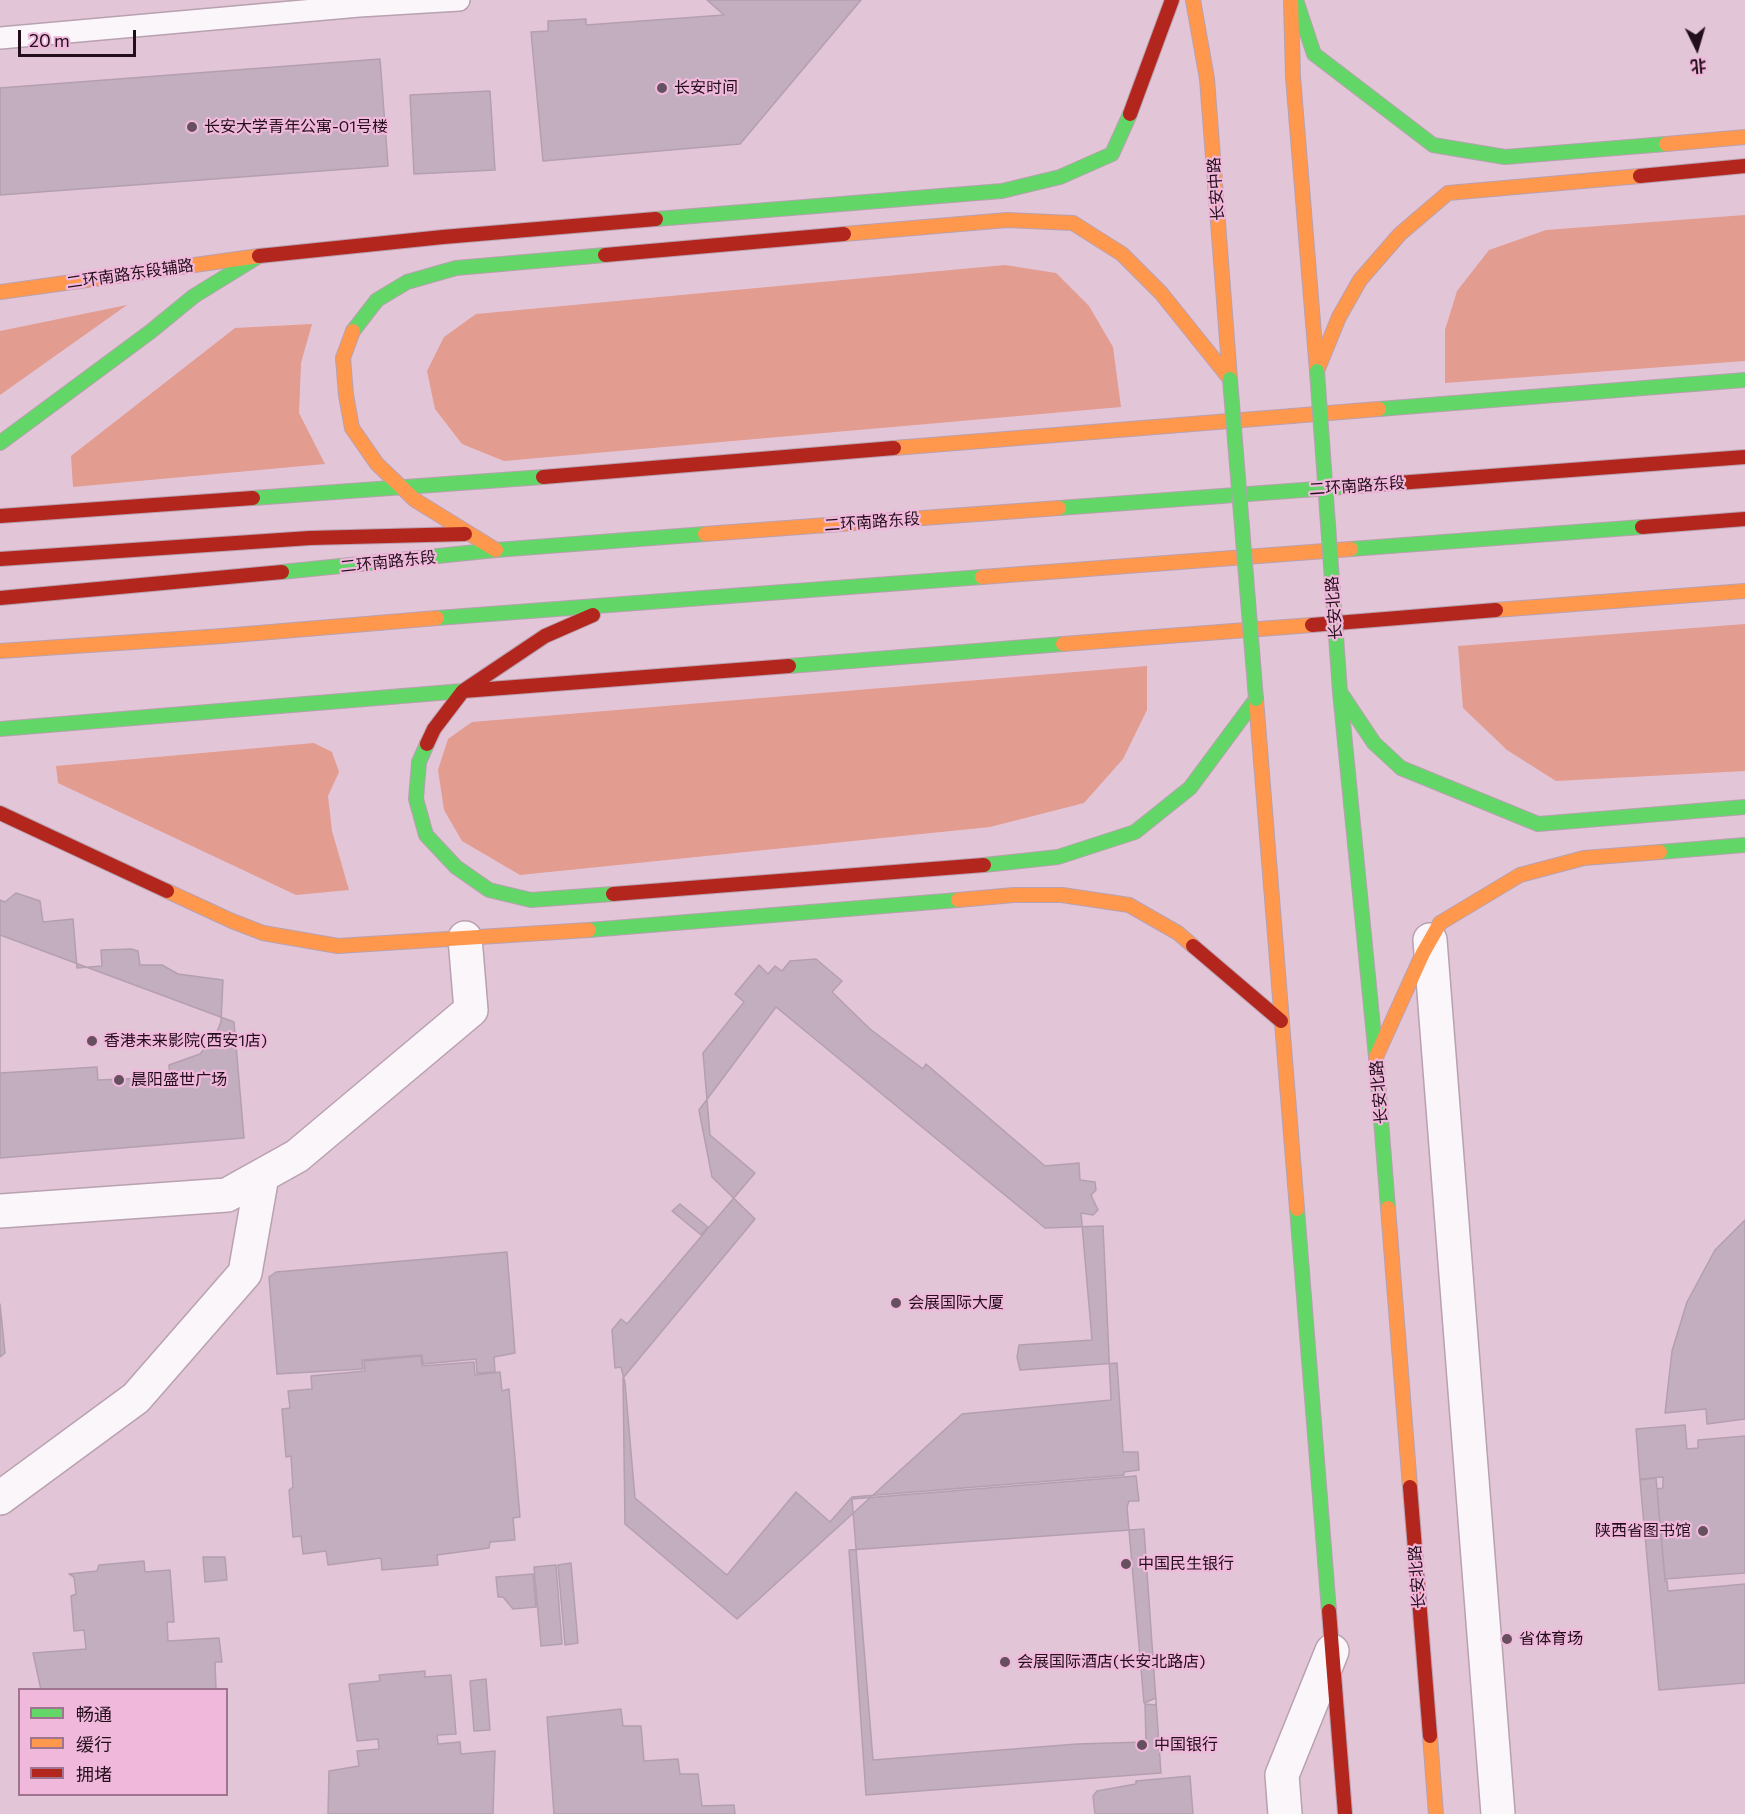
<!DOCTYPE html>
<meta charset="utf-8">
<style>
body{margin:0}
#map{position:relative;width:1745px;height:1814px;overflow:hidden;background:#e3c5d8;font-family:Commissioner,"Noto Sans SC",sans-serif}
canvas{display:block}
.legend{position:absolute;left:18px;top:1688px;width:210px;height:108px;box-sizing:border-box;background:#f0b8db;border:2px solid #9e748f;margin:0;padding:8px 10px;list-style:none;font-size:18px;color:#230f1c}
.legend li{display:flex;align-items:center;gap:12px;height:30px}
.legend b{width:30px;border:2px solid #9e748f}
.north{position:absolute;left:1667px;top:18px;width:60px;height:60px;-webkit-text-stroke:4px #f0b8db;paint-order:stroke;rotate:175deg;font-size:16px;font-weight:700;line-height:24px;text-align:center;color:#230f1c}
.north::after{content:'';display:block;margin:auto;width:21px;height:27px;background:#230f1c;clip-path:polygon(50% 0,100% 100%,50% 72%,0 100%)}
.scale{position:absolute;left:18px;top:30px;width:118px;height:27px;box-sizing:border-box;border:3px solid #230f1c;border-top:0;padding-left:8px;font-size:18px;line-height:21px;white-space:nowrap;color:#230f1c;-webkit-text-stroke:4px #f0b8db;paint-order:stroke}
</style>
<div id="map">
<canvas width="1745" height="1814"></canvas>
<ul class="legend">
<li><b style="height:8px;background:#63d668"></b>畅通</li>
<li><b style="height:8px;background:#ff974d"></b>缓行</li>
<li><b style="height:8px;background:#b3261e"></b>拥堵</li>
</ul>
<div class="north">北</div>
<div class="scale">20 m</div>
</div>
<script>
const ctx = document.querySelector('canvas').getContext('2d');
ctx.lineJoin = 'round';
function fill(path, color) {
  ctx.fillStyle = color;
  ctx.fill(path, 'evenodd');
}
function stroke(path, color, width, dash) {
  ctx.strokeStyle = color;
  ctx.lineWidth = width;
  ctx.lineCap = dash ? 'butt' : 'round';
  ctx.setLineDash(dash || []);
  ctx.stroke(path);
}
function label(font, color, halo, rows, align = 'center') {
  ctx.font = font + ' Commissioner,"Noto Sans SC",sans-serif';
  ctx.lineWidth = 4.5;
  ctx.setLineDash([]);
  ctx.textBaseline = 'middle';
  ctx.strokeStyle = halo;
  ctx.fillStyle = color;
  for (const [text, x, y, turn = 0] of rows) {
    ctx.save();
    ctx.translate(x, y);
    ctx.rotate((+turn || 0) * Math.PI / 180);
    ctx.textAlign = isNaN(turn) ? turn : align;
    if (halo) ctx.strokeText(text, 0, 0);
    ctx.fillText(text, 0, 0);
    ctx.restore();
  }
}
fill(new Path2D(`
 M1745,215V361L1445,383V330L1457,291L1489,250L1546,230Z
 M1005,265L1056,273L1089,306L1113,347L1121,407L504,461L462,444L435,409L427,371L444,337L476,314Z
 M127,305L0,395V331Z
 M312,324L301,363L299,413L325,464L73,487L71,456L235,328Z
 M1745,624V771L1556,781L1507,750L1463,708L1458,646Z
 M1147,666V710L1123,759L1084,803L990,827L520,875L462,841L444,810L438,770L448,739L472,722Z
 M314,743L332,752L339,772L328,796L332,831L349,890L296,895L58,783L56,766Z`), '#e29c90');
const building = new Path2D(`
 M707,0H861L740,144L543,161L531,32L548,31V21L586,19V25L724,15Z
 M380,59L388,166L0,195V88Z
 M490,91L495,170L414,174L410,95Z
 M16,893L40,901L43,922L73,919L77,968L102,966L101,950L131,949L138,951L140,965H162L178,974L223,980L221,1022L216,1034L200,1054L169,1065L170,1077L98,1080L97,1067L0,1073V900L5,902Z
 M0,935L234,1022L244,1138L0,1158Z
 M816,959L842,981L832,992L870,1029L923,1069L926,1064L1045,1166L1079,1163L1080,1180L1095,1182L1096,1190L1091,1195L1098,1210L1093,1215L1081,1213L1092,1340L1019,1345L1017,1357L1020,1370L1117,1363L1123,1452H1138L1139,1470L1124,1472V1475L852,1497L830,1522L796,1492L727,1575L635,1498L625,1383L621,1367L615,1368L612,1330L621,1319L627,1324L755,1173L710,1135L703,1053L744,1002L735,994L759,965L768,974L775,966L782,971L790,961Z
 M776,1007L1045,1228L1103,1226L1111,1400L962,1414L737,1619L625,1524L623,1378L755,1219L712,1177L699,1110Z
 M680,1204L708,1227L701,1235L672,1211Z
 M1745,1220V1419L1707,1424L1706,1409L1665,1413L1672,1351L1687,1302L1715,1250Z
 M507,1252L515,1353L494,1357L495,1372L477,1373L476,1359L423,1364L422,1355L362,1360L363,1369L277,1374L269,1277L276,1272Z
 M0,1304L5,1353L0,1357Z
 M421,1356L422,1366L474,1362L475,1375L500,1372L502,1391L509,1389L520,1517L513,1518L515,1540L490,1542L489,1548L437,1555L438,1565L382,1570L381,1558L328,1565L326,1551L303,1554L301,1536L293,1537L289,1490L293,1487L291,1456L286,1457L282,1409L290,1408L288,1391L312,1389L311,1376L365,1371L364,1361Z
 M1685,1425L1687,1449L1698,1448V1440L1745,1436V1573L1665,1579L1657,1489L1663,1488V1477L1640,1479L1636,1429Z
 M1136,1476L1139,1501H1129L1127,1507L1144,1703L1156,1698V1705L1145,1704L1146,1742L1077,1744L873,1760L852,1499Z
 M1656,1478L1665,1581H1667L1668,1591L1745,1584V1683L1659,1690L1640,1480Z
 M1144,1529L1161,1773L866,1795L849,1550Z
 M203,1557H225L227,1580L205,1582Z
 M144,1561L145,1572L170,1570L174,1622H167L168,1641L219,1638L222,1662H215L216,1690H41L33,1653L86,1649L84,1630L74,1631L71,1596L76,1594L74,1577L69,1574L97,1571L99,1565Z
 M571,1563L578,1643L565,1645L558,1565Z
 M556,1565L562,1644L541,1646L534,1567Z
 M533,1574L536,1607L513,1609L503,1597H498L496,1577Z
 M425,1671V1677L451,1675L456,1734L437,1735L438,1744L460,1742L461,1754L495,1751L493,1814H328L329,1771L359,1766L357,1751L379,1749L378,1739L357,1741L349,1684L380,1681L379,1675Z
 M486,1679L490,1730L474,1731L470,1681Z
 M621,1709L623,1726H641L644,1761L678,1759L680,1774H698L702,1806L734,1805L735,1814H554L547,1717Z
 M1190,1776L1193,1814H1095L1093,1796L1097,1791L1136,1784V1781Z`);
fill(building, '#c3aebf');
stroke(building, '#b49fb0', 1.5);
const lane = new Path2D(`
 M0,38L359,6L459,0`);
const street = new Path2D(`
 M1430,940L1498,1814
 M0,1211L227,1195L297,1156L471,1010L465,938
 M0,1498L136,1398L245,1273L262,1176
 M1285,1814L1282,1775L1332,1651`);
const fast = new Path2D(`
 M1296,0L1314,54L1433,145L1505,157L1666,144
 M656,219L1002,191L1060,177L1112,154L1130,114
 M353,331L377,300L407,282L456,268L605,255
 M1379,409L1745,380
 M0,443L150,332L194,296L259,256
 M253,498L543,477
 M1059,508L1384,484
 M1351,549L1642,527
 M282,572L496,550L705,534
 M437,618L982,577
 M789,666L1063,644
 M1340,692L1376,1057L1388,1208
 M1340,692L1374,743L1401,768L1538,824L1745,807
 M0,729L463,691
 M427,744L419,762L416,799L426,835L456,867L489,890L531,900L613,894
 M1660,852L1745,845
 M984,865L1058,857L1135,832L1190,788L1256,699
 M589,930L958,900
 M1297,1209L1329,1611`);
const slow = new Path2D(`
 M1193,0L1207,79L1230,379
 M1291,0L1293,77L1317,371
 M1666,144L1745,137
 M844,234L1007,220L1073,223L1122,254L1161,293L1230,379
 M0,292L259,256
 M353,331L343,358L346,395L352,428L377,464L415,500L496,550
 M1317,371L1339,317L1360,280L1400,234L1448,193L1640,176
 M894,448L1379,409
 M705,534L1059,508
 M982,577L1351,549
 M1496,610L1745,591
 M1063,644L1312,625
 M0,651L223,636L437,618
 M1256,699L1297,1209
 M167,891L232,921L263,933L338,946L589,930
 M958,900L1014,895H1062L1129,905L1178,933L1193,946
 M1376,1057L1423,953L1440,923L1520,875L1584,858L1660,852
 M1388,1208L1410,1487
 M1430,1736L1436,1814`);
const jam = new Path2D(`
 M1130,114L1172,0
 M1640,176L1745,166
 M605,255L844,234
 M259,256L443,237L656,219
 M543,477L894,448
 M1384,484L1745,457
 M0,516L253,498
 M1642,527L1745,519
 M0,559L310,538L465,534
 M0,598L282,572
 M1312,625L1496,610
 M463,691L789,666
 M427,744L434,729L463,691L545,636L593,615
 M0,813L167,891
 M613,894L984,865
 M1193,946L1281,1021
 M1410,1487L1430,1736
 M1329,1611L1345,1814`);
stroke(lane, '#b8a1b0', 24);
stroke(street, '#b8a1b0', 36);
stroke(fast, '#b8a1b0', 16);
stroke(slow, '#b8a1b0', 16);
stroke(jam, '#b8a1b0', 16);
stroke(lane, '#fbf6f9', 21);
stroke(street, '#fbf6f9', 33);
stroke(fast, '#63d668', 14);
stroke(slow, '#ff974d', 14);
stroke(jam, '#b3261e', 14);
const fastBridge = new Path2D(`
 M1317,371L1340,692
 M1230,379L1256,699`);
stroke(fastBridge, '#b8a1b0', 16, []);
stroke(fastBridge, '#63d668', 14);
for (const [x, y, r, color] of [
 [662,88,6,"#664f5e"],
 [192,127,6,"#664f5e"],
 [92,1041,6,"#664f5e"],
 [119,1080,6,"#664f5e"],
 [896,1303,6,"#664f5e"],
 [1703,1531,6,"#664f5e"],
 [1126,1564,6,"#664f5e"],
 [1507,1639,6,"#664f5e"],
 [1005,1662,6,"#664f5e"],
 [1142,1745,6,"#664f5e"]
]) {
  const dot = new Path2D();
  dot.arc(x, y, r, 0, 2 * Math.PI);
  ctx.fillStyle = color;
  ctx.fill(dot);
  stroke(dot, '#f0b8db', 2);
}
label('16px', '#230f1c', '#f0b8db', [
 ["长安时间",674,88],
 ["长安大学青年公寓-01号楼",204,127],
 ["香港未来影院(西安1店)",104,1041],
 ["晨阳盛世广场",131,1080],
 ["会展国际大厦",908,1303],
 ["陕西省图书馆",1691,1531,"right"],
 ["中国民生银行",1138,1564],
 ["省体育场",1519,1639],
 ["会展国际酒店(长安北路店)",1017,1662],
 ["中国银行",1154,1745]
], 'left');
label('16px', '#230f1c', '#f0b8db', [
 ["长安中路",1216,189,-94],
 ["二环南路东段辅路",130,274,-8],
 ["二环南路东段",1357,486,-4],
 ["二环南路东段",872,522,-4],
 ["二环南路东段",388,562,-6],
 ["长安北路",1334,608,-94],
 ["长安北路",1379,1092,-95],
 ["长安北路",1417,1577,-94]
]);
</script>
